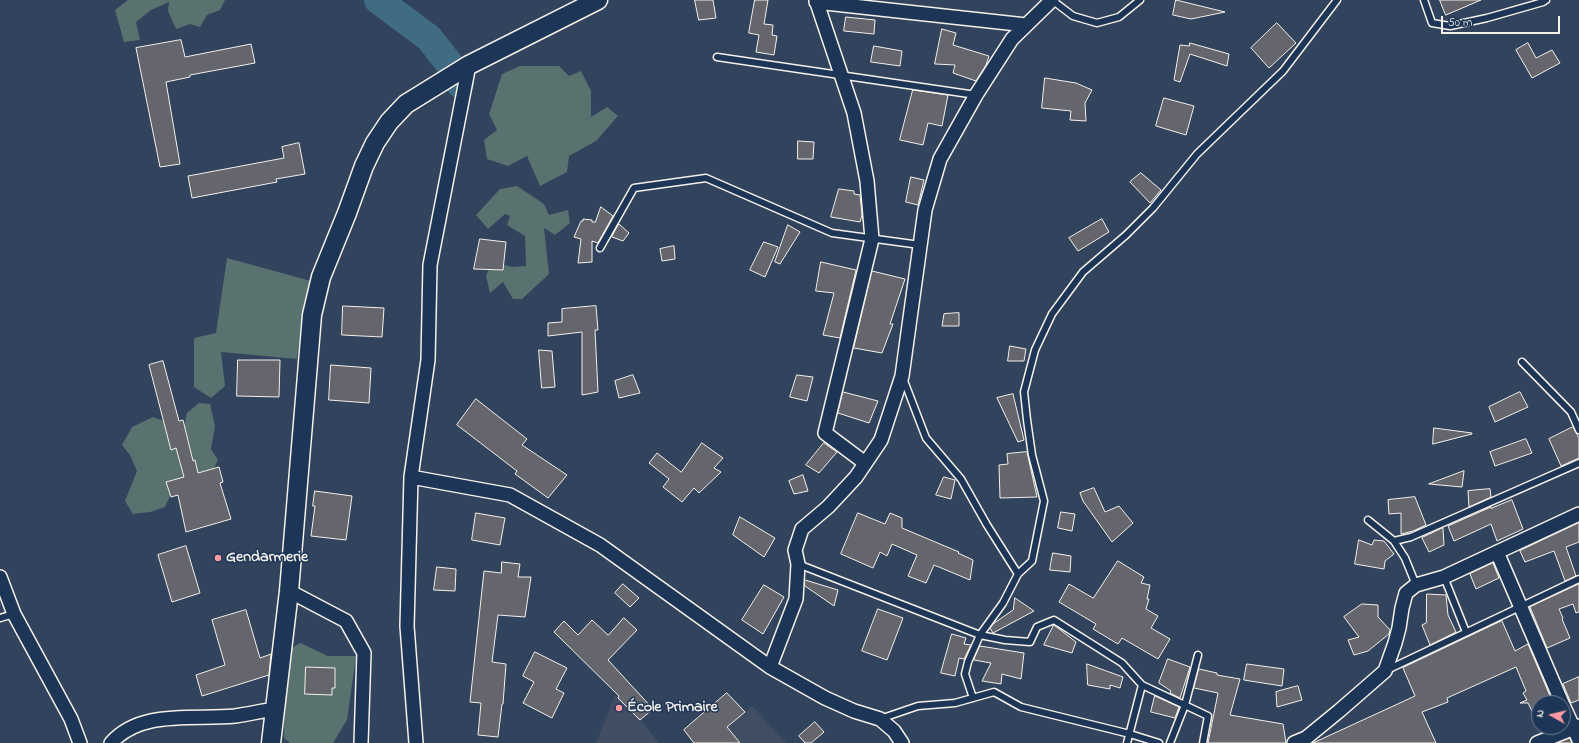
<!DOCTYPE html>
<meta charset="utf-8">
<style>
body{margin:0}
#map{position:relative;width:1579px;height:743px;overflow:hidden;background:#32435e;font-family:"Indie Flower",sans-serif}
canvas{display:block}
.north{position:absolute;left:1531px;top:695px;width:40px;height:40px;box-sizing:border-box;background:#1d3557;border:1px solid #738091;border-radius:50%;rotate:278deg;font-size:11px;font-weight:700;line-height:16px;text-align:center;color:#f4f1e8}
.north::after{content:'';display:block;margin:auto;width:14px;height:18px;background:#ff9aa2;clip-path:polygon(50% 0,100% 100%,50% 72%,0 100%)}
.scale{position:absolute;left:1441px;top:16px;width:119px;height:18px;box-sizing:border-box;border:2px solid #f4f1e8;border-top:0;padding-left:5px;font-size:12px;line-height:14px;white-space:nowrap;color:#f4f1e8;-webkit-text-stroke:3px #1d3557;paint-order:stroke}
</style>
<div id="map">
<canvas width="1579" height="743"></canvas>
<div class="north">N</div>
<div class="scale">50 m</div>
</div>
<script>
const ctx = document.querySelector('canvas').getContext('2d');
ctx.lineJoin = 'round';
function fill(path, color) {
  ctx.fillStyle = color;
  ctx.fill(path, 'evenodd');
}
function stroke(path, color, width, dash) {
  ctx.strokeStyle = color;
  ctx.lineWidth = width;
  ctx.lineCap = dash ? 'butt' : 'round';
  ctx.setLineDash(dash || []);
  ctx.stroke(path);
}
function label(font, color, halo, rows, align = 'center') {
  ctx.font = font + ' "Indie Flower",sans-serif';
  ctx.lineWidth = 3;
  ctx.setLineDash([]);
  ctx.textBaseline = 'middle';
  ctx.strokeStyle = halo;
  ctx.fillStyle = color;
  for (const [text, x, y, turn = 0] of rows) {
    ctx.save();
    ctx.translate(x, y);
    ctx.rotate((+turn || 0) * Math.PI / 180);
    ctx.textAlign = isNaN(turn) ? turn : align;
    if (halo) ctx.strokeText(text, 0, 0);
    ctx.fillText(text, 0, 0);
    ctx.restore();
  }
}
fill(new Path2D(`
 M615,695L640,720L659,743H596Z
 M752,706L786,743H709L745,712Z`), '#414d62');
fill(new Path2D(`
 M128,0H225L220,10L207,15L200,27L190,24L176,29L168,11L169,2L151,10L136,22L140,40L124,42L115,10Z
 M520,66H559L569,76L581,71L591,91V117L607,107L618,116L596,141L569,156L567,172L540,186L527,156L508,166L487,159L484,140L497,130L489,114L502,74Z
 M517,186L544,204L549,215L568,210L570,223L555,235L544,228L549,274L522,299H513L503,282L490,293L486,276L492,262L513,267L526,266L525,236L507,225L510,216L505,214L488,229L476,215L500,189Z
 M227,258L311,281L303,309L297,359L221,352L225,386L211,398L194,387V338L216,333Z
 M199,403L210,404L215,426L211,449L218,460L212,472L176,483L165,507L150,512L133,514L125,501L137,471L130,455L122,445L132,427L153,417L167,422L181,442L187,413Z
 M300,643L328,656H356L347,720L333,743H290L284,738L285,673L287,651Z`), '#59726f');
stroke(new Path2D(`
 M378,0L429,38L451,66L460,84`), '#3f6b83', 28);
const building = new Path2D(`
 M695,0H713L716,18L699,20Z
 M755,0H768L764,24L773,25L772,35L777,36L774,55L756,52L759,35L749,33Z
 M1176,0L1225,12L1191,19L1173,15Z
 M1440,0H1481L1446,15Z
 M846,17L875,20L874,34L844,31Z
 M1277,23L1296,43L1269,68L1251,48Z
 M942,29L956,33L953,45L989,56L986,65L976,81L953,73L955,65L935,64Z
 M181,40L185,57L251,44L255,63L190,75V77L166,82L180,164L160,167L136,48Z
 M1190,43L1229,54L1227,66L1190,54L1180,82L1174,80L1180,45L1189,46Z
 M1528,43L1536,58L1552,50L1560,63L1532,78L1516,50Z
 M874,46L902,51L900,66L871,62Z
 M1045,78L1076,83L1092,90L1085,103L1086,121L1070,120L1071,111L1042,108Z
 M913,90L948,95L942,126L928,123L923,145L900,140Z
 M1164,98L1194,106L1186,135L1156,126Z
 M798,141L814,142L813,159H798Z
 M299,143L305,174L276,179L277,182L192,198L188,176L284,158L282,147Z
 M1141,173L1161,190L1150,203L1130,182Z
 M911,177L924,180L918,205L906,202Z
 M839,189L854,191V194L860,195L862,215L860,222L831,217Z
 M601,207L613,216L598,243L592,241V262L578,263L581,239L574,237L581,221H583V219L592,220V222H595Z
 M1102,219L1109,232L1078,251L1069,238Z
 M619,224L629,233L623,241L612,237Z
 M788,225L800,232L780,264L775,262Z
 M480,239L506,242L503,270L474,269Z
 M764,242L778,247L765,277L750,270Z
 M674,246L675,259L662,261L660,249Z
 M821,262L856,270L840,338L823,335L834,293L816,291Z
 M872,271L905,279L890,324H893L882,353L854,348Z
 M343,306L384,308L382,337L342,335Z
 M596,306L598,330H595L598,392L582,395V332L548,336V323L562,322V309Z
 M959,313V326H942L944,314Z
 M1010,346L1026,349L1024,361H1008Z
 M539,350L552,351L555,387L542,388Z
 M238,360H280L279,397L237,396Z
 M163,361L179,421L183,420L193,461L195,460L198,473L219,467L223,482L220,483L231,519L186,532L178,495L171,497L166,482L184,477L176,448L171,450L149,365Z
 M331,365L371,368L369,403L329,400Z
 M633,375L640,393L619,398L615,381Z
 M797,375L813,377L807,401L790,397Z
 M843,392L878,401L869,423L838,413Z
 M1520,392L1528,407L1495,422L1489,407Z
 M1013,394L1024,440L1018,442L997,398Z
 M476,399L527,439L522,445L567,475L548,498L515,474L517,471L457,425Z
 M1573,427L1579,438V458L1561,466L1549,439Z
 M1434,428L1472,433V434L1433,444Z
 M1526,439L1532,453L1495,466L1490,452Z
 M702,443L723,458L714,468L721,472L699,493L694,488L682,502L663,487L669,479L649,463L657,453L681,472Z
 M824,443L837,452L819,473L806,465Z
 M1027,452L1037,497L1000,498L999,465L1008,464L1007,454Z
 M1464,471L1462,487L1429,484Z
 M803,475L808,491L794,494L789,481Z
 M944,477L955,480L951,499L936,495Z
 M1094,488L1105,512L1119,506L1133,523L1112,542L1083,501L1080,493Z
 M1490,489L1491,497L1469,507L1468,491Z
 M315,491L352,496L346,540L311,536L315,506H313Z
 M1415,497L1426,525L1413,531L1401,534V513L1389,514L1388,500Z
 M1512,500L1523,529L1497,541L1491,524L1454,541L1448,526L1491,507V508Z
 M1061,512L1075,514L1072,531L1058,528Z
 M476,513L505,518L500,545L472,540Z
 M858,513L885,524L890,513L902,518V528L959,552L958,553L973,560L970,580L934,565L926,583L908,576L917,555L892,544L887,556L880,552L873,568L841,554Z
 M740,517L775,538L764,557L733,535Z
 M1579,523V542L1566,547L1576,576L1565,581L1554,551L1525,562L1520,551Z
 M1443,528L1444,545L1429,552L1422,538Z
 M1359,540L1372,545L1374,540L1384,541L1394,554L1385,561L1384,569L1355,564Z
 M186,546L200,593L172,602L158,555Z
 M1053,553L1071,556L1070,572L1050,570Z
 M1118,561L1144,577L1141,583L1150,585L1147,599H1149L1146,609L1158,616L1151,628L1170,639L1158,659L1122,638L1118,644L1093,629L1096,624L1059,602L1069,584L1093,598Z
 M502,562L520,564L518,577H531L525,617L498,615L492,662L506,664L503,704H502L498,737L478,735L481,703L470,702L484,571L501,573Z
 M1493,563L1499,578L1476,589L1470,574Z
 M437,567L456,569L455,591L434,590Z
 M805,580L838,590L834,606L805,586Z
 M623,584L639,598L630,607L615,593Z
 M1579,584V612L1576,613L1573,604L1559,609L1563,618L1562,619L1570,638L1547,648L1530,607Z
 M764,585L784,597L763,634L742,620Z
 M1427,594L1446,595L1448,615L1456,632L1430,645L1422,625L1426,623Z
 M1015,598L1034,611L993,633L990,628L993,624L1013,610Z
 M1362,604L1378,605V617L1390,630L1389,634L1368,651L1354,655L1348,640L1359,637L1344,617Z
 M878,609L903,618L887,660L862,651Z
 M246,610L260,658L271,654L269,675L202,696L196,675L225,665L212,620Z
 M624,618L637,630L608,660L653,709L640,720L618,698L619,696L554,632L564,621L578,635L592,620L608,635Z
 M1502,621L1515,651L1528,644L1553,703H1539V725L1528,703H1520L1527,700L1523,693L1526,691L1516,667L1447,698L1448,702L1422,712L1436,743H1313L1415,696L1403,668Z
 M1054,625L1076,642L1072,653L1044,645Z
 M952,634L966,638L964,644L971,645L964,659L959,658L955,676L941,673Z
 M980,646L1024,653L1021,679L1002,674L1001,684L982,681L991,663L974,660Z
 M535,652L567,668L556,689L564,693L552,718L523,703L534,682L523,676Z
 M1168,659L1190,667L1180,698L1170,693L1171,691L1159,683Z
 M1087,664L1123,677L1120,688L1110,685V689L1088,685Z
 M1247,664L1284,669L1282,686L1244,680Z
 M306,667L335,668V688H332V695L305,694Z
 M1199,669L1217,673V675L1240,679L1230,715L1283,724L1286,743H1208L1218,693L1194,688Z
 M1579,677V700L1571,703L1563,684Z
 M1298,686L1302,700L1277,707L1276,692Z
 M727,693L745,712L727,727L740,743H694L684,730Z
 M1155,696L1179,707L1175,718L1151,712Z
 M815,722L824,732L811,743H805L799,736Z
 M1570,738L1572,743H1558Z`);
fill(building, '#64656d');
stroke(building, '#f4f1e8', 1);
const lane = new Path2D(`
 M1052,0L1073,16L1097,23L1119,17L1140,0
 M1424,0L1432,23L1450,26L1487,18L1543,2L1546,0
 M717,57L976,95
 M600,248L634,188L706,178L832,233L920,245
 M1522,362L1571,412L1579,430
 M903,378L926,438L961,479L987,525L1018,574
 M1368,520L1394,541L1405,558L1416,585
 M1394,541L1411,537L1579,463
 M798,564L980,635L1005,640L1030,642L1037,627L1054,620L1122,663L1142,685L1208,716L1203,743
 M1444,577L1466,632
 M0,618L14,614
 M1387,670L1579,579
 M973,698L965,674L968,662L980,635L1003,603L1018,574L1032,561L1044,501L1032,455L1027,420L1024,392L1035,350L1052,314L1083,272L1126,235L1153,208L1197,154L1283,71L1337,0
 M880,719L918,706L955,703L994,692L1021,707L1130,734L1159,743
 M1127,743L1142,685
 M1170,743L1185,705L1198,655`);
const street = new Path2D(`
 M816,0L854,113L867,181L872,239L825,433L865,463
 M816,2L1026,25
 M411,477L510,495L600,545L770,667L825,698L854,711L880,719L894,731L902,743
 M1497,552L1562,703
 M0,577L14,614L71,719L80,743
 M289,591L346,621L364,653L361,743
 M770,667L796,599L798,564L795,550L802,529L828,507L856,477L881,440L902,376L925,210L940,159L976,95L1012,39L1052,0
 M1563,705L1579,740
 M111,743C141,709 194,720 235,716C248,714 262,711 275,709
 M416,743L407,626L411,477L428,360L430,265L469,65
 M1294,743L1306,738L1339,711L1385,671L1395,643L1399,628L1402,608L1406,593L1416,585L1444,577L1579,514
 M1537,743L1579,726`);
const secondary = new Path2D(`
 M271,743L289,591L312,315L321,277L347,213L364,166L375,143L389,122L406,104L469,65L598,0`);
stroke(lane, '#f4f1e8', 9);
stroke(street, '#f4f1e8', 16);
stroke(secondary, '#f4f1e8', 21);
stroke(lane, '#1d3557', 6);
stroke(street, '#1d3557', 13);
stroke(secondary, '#1d3557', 18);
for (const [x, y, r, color] of [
 [218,558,4,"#ff9aa2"],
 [619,708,4,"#ff9aa2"]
]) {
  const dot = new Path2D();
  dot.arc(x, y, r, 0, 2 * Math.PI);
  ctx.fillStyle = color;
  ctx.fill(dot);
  stroke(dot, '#1d3557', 1.5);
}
label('bold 16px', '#f4f1e8', '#1d3557', [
 ["Gendarmerie",226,558],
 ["École Primaire",627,708]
], 'left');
</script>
